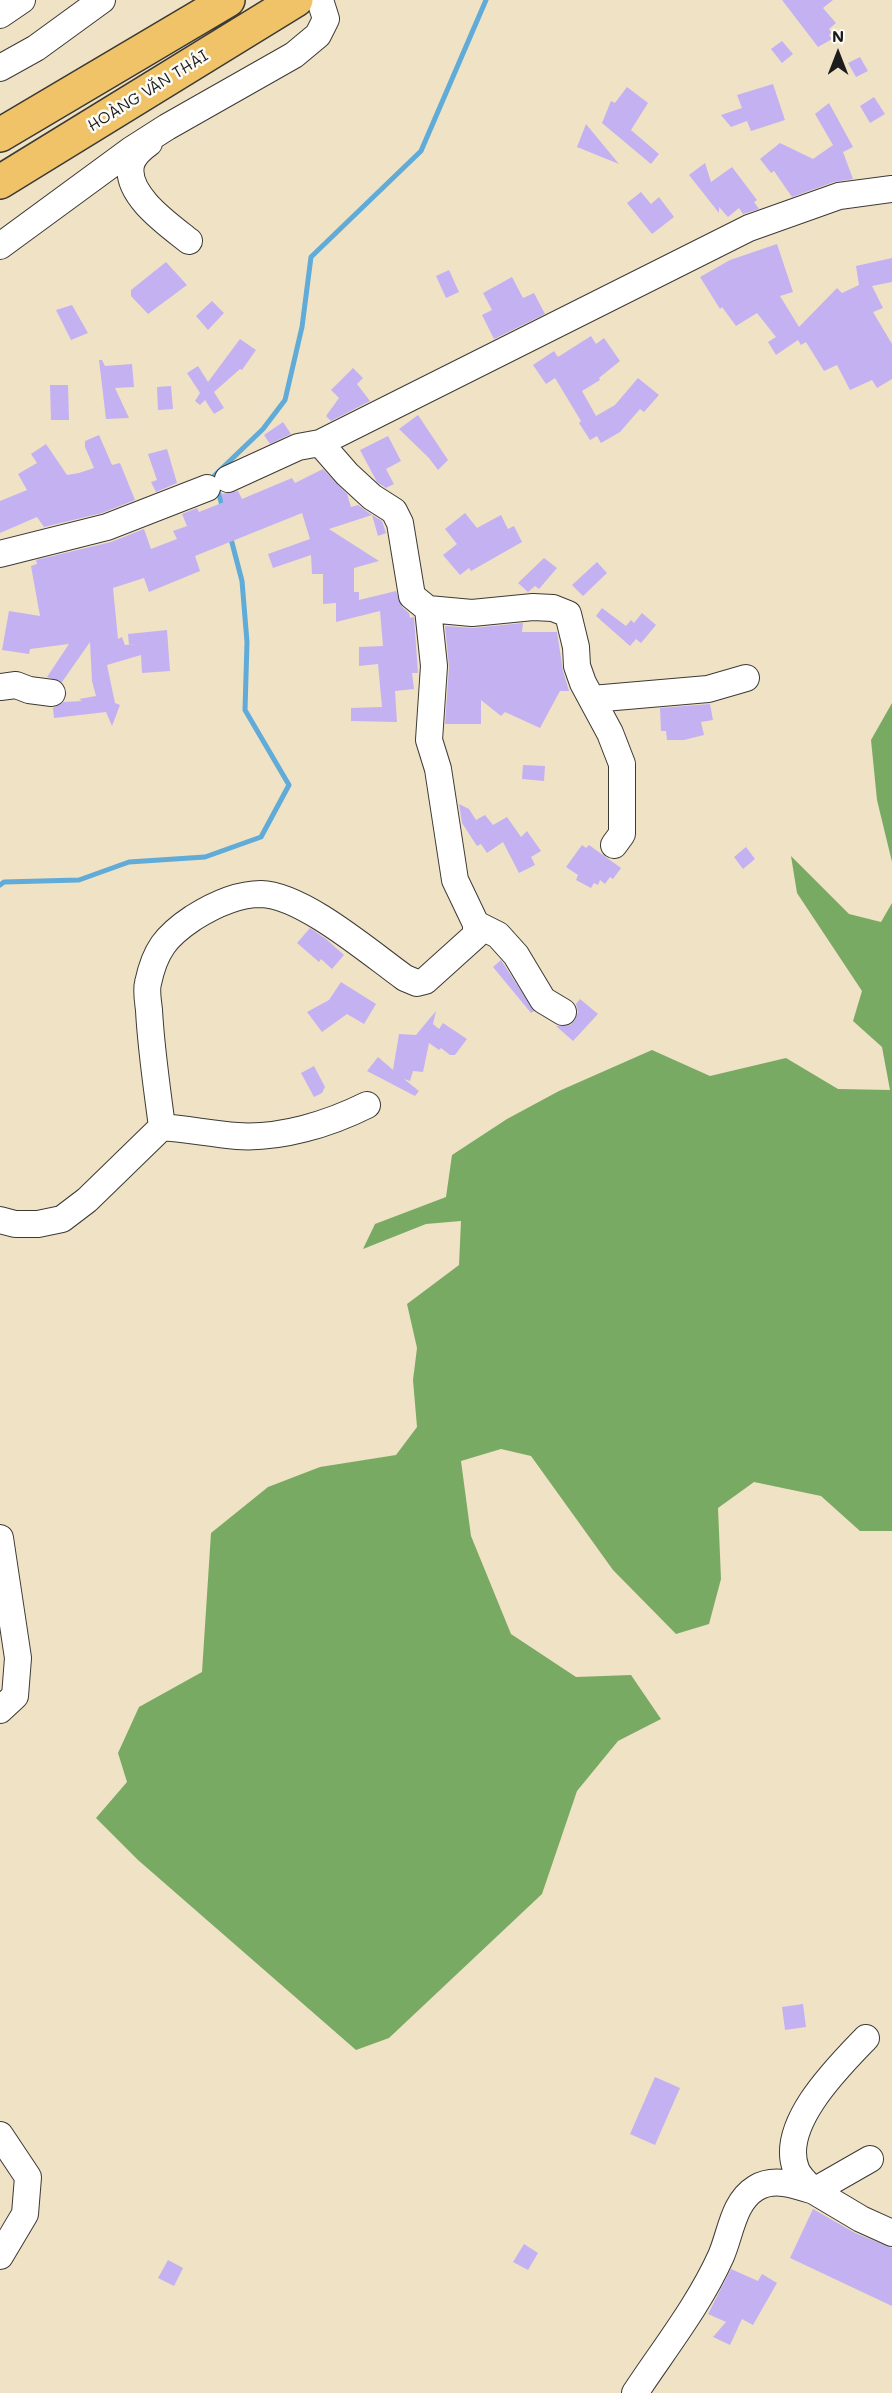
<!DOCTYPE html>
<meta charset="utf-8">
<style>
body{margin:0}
#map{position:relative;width:892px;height:2393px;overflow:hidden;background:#f0e2c5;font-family:Mali,sans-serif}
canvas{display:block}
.north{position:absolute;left:808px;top:24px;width:60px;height:60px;-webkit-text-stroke:4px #fdfcf7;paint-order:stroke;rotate:0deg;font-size:16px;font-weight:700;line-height:24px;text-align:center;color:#1c1c1c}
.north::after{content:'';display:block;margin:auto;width:21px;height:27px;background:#1c1c1c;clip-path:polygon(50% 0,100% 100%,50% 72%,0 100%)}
</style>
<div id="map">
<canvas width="892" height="2393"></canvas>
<div class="north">N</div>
</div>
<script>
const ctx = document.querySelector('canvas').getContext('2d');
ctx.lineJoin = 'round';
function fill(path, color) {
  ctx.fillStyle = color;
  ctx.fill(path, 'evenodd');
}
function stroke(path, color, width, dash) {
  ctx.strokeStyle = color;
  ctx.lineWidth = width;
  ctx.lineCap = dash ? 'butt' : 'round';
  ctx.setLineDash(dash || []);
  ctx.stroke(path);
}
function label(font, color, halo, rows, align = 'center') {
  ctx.font = font + ' Mali,sans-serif';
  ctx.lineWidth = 5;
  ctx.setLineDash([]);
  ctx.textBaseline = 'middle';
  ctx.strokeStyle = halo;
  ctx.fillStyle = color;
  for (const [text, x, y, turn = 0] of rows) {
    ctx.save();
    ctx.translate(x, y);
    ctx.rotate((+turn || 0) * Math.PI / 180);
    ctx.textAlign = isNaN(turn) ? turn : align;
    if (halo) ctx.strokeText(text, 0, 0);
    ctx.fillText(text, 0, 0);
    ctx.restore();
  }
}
fill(new Path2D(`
 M892,703V862L877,800L871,740Z
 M791,856L849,914L881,922L892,903V1531H860L821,1496L754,1482L718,1508L721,1579L709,1624L676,1634L613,1570L531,1456L501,1449L461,1461L471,1536L511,1634L576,1677L631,1675L661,1719L618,1741L577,1791L542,1894L389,2038L356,2050L138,1860L96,1818L127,1782L118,1753L139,1707L202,1672L211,1533L268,1487L320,1467L396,1455L417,1427L413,1380L417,1348L407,1304L459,1265L461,1221L426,1224L363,1249L375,1224L446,1197L452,1155L507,1119L559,1091L652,1050L710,1076L786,1058L838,1089L890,1090L882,1047L853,1021L862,991L797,893Z`), '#79aa64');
stroke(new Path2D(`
 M223,509L214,476L263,429L285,400L302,327L311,257L421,151L486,0
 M0,885L4,882L79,880L129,862L205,857L261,837L289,785L245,710L247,642L242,581L230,535`), '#60abd8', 5);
fill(new Path2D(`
 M782,0H833L823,8L836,23L829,29L832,33L829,35L832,39L818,47Z
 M782,41L793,54L782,63L771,49Z
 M860,57L868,71L856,77L848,63Z
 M773,84L785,120L751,131L747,121L731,127L721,115L742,108L737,95Z
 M627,87L648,103L631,130L659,154L651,164L602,123L611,101L615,103Z
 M874,97L885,114L870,123L860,106Z
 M829,103L853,147L843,152L853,179L834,182L792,197L774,171L771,173L760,159L780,143L813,159L833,145L815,114Z
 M586,124L619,164L577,147Z
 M705,163L711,182L732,167L757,200L754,202L759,209L743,214L739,208L728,217L719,207V213L689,175Z
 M641,192L651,204L659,197L674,217L652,234L627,203Z
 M777,244L793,292L780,296L799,327L837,288L842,293L859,285L856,266L892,258V282L872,286L883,308L873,312L892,344V379L877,388L872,380L850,390L837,365L824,371L806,342L801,345L798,340L776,355L768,342L776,337L757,313L736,326L722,307L720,309L700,277L730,260Z
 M166,262L187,285L148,314L131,296V290Z
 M449,270L459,292L446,298L436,276Z
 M512,277L523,298L534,293L545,314L494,339L482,315L492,310L483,293Z
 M212,301L224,313L208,330L196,316Z
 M72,305L88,333L71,340L56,310Z
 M591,336L596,344L604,338L620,361L599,378L600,380L582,391L596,416L615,405L638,378L659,395L644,412L640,409L620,432L601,443L597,436L590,440L579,423L581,421L555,378L546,384L533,365L554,351L558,357Z
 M240,339L256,350L242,370L240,369L214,392L224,408L214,414L205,400L200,405L195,401L200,393L187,373L198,366L208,382Z
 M99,360H102L105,366L132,364L134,387L115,388L129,418L106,419Z
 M353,368L363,378L357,384L370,401L331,421L326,416L339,398L331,390Z
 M50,385H68L69,420H51Z
 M171,386L173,409L158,410L157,387Z
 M418,415L448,460L438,470L429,458L399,429Z
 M283,422L291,434L270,444L264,435Z
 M99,435L112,465L120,463L135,500L102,513L44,527L37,517L0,533V501L27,490L18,474L37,463L31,454L46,444L67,475L79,473L94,468L85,447V441Z
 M388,436L401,461L386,469L394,484L386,488L377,482L360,450Z
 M167,449L177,483L156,492L151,482L157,480L148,454Z
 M323,469L347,494L351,507L358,505L372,515L329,529L379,561L354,568V592H359V600L396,591L402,607L409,613L410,618L414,617L418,673H412L414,689L395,691L397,722L351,721V708L382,707L378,664L359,666V647L383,646L380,611L336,622V603L323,604V574H312L311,555L273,568L268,554L310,539L302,513L195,556L200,571L149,592L144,578L113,588L118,639L122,637L125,645L138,644L129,645L128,634L167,630L170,671L142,673L141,655L107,665L115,703L120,705L112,726L106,712L54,718L53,708L64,702L82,701L79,699L96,696L92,681L90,642L62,682L47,677L69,644L30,649L29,654L2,650L9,611L40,616L31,566L37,564L36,560L111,542L144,529L151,549L177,539L173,531L187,526L182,514L197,508L199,512L224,502L221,494L238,491L242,499L292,478L295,483Z
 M465,513L477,528L501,515L508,529L514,526L522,542L471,571L469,568L460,575L443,555L457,544L445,529Z
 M372,515L382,521L386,533L378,536Z
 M544,558L557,568L539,589L535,586L528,592L518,583Z
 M597,562L607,573L583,596L572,585Z
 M602,608L626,626L631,620L634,623L642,613L656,625L641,643L636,639L630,646L596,616Z
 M523,623L522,632H557L563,671L569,691H560L540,728L505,712L501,716L481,700V724H445L449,667L445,626L473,628Z
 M710,704L713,720L701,722L704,735L684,740H667L666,731H661L660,708Z
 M523,765L545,766L544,781L522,779Z
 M459,804L469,809L476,820L485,815L493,825L507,817L521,837L527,831L541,851L531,857L535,865L519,873L503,842L487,853L481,844L477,846L462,823Z
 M582,845L586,848L589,845L621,868L613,879L610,877L605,884L600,880L598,885L594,883L591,888L576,880L578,875L566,867Z
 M746,847L755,859L743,869L734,857Z
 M310,928L326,939L344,955L332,969L321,959L319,962L297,943Z
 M501,960L534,1011L531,1013L493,967Z
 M341,982L376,1004L364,1024L347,1014L322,1032L307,1012L329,1000Z
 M580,999L598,1014L573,1041L556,1026L570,1025L575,1020L578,1012L576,1004Z
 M436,1011L433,1024L439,1029L443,1023L467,1039L455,1055H450L441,1048L439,1050L429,1043L423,1072L413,1071L410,1081L404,1079L419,1091L415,1096L367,1071L378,1057L393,1070L399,1034L416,1035Z
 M314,1066L325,1087L322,1093L314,1097L301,1073Z
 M803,2004L806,2027L785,2030L782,2007Z
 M655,2077L680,2088L655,2145L630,2134Z
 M813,2209L855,2233L892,2248V2306L790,2258Z
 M524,2244L538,2253L528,2270L513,2262Z
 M168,2260L183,2268L174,2286L158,2278Z
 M731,2269L758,2281L762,2274L777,2283L753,2325L742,2319L730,2345L713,2337L726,2322L708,2314Z`), '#c4b1f1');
const minor = new Path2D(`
 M0,15L22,0
 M0,68L36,48L102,0
 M149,143C142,148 133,156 131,165C125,195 169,225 189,241
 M0,246L131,150L167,127L294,55L318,35L326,19L320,0
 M320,443L347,474L372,497L394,511L400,523L412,596L428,609L472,613L533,607L553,608L568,614L576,647L577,666L583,683L610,733L622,764V834L614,845
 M228,479L298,447L320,443L749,228L839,196L892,189
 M0,554L107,527L207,488
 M0,687L16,685L29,690L52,693
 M592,699L708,689L746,678
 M476,924L498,935L516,955L543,1000L563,1012
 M162,1127C157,1088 151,1049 149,1010C148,1001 146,991 148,983C155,950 166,936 193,918C212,906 238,894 261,894C303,895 370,953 405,978L417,983L425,981L476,935V924L455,880L438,769L429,740L434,666L428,609
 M0,1220L15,1224H38L62,1219L87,1200L162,1127C187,1129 212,1134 237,1136C280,1139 329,1124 367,1105
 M0,1538L18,1658L15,1696L0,1710
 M0,2135L28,2177L25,2214L0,2256
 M870,2159L814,2191L861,2219L892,2233
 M814,2191C808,2185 799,2177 796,2169C779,2125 838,2067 866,2038
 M635,2393C664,2349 699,2305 721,2256C731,2233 733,2202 756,2188C774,2177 796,2185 814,2191`);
const major = new Path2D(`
 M0,135L228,0
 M0,182L296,0`);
stroke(minor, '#3c3a35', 28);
stroke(major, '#3c3a35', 36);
stroke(minor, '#fff', 26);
stroke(major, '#f0c369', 33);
label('16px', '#1c1c1c', '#fdfcf7', [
 ["HOÀNG VĂN THÁI",148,91,-32]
]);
</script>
